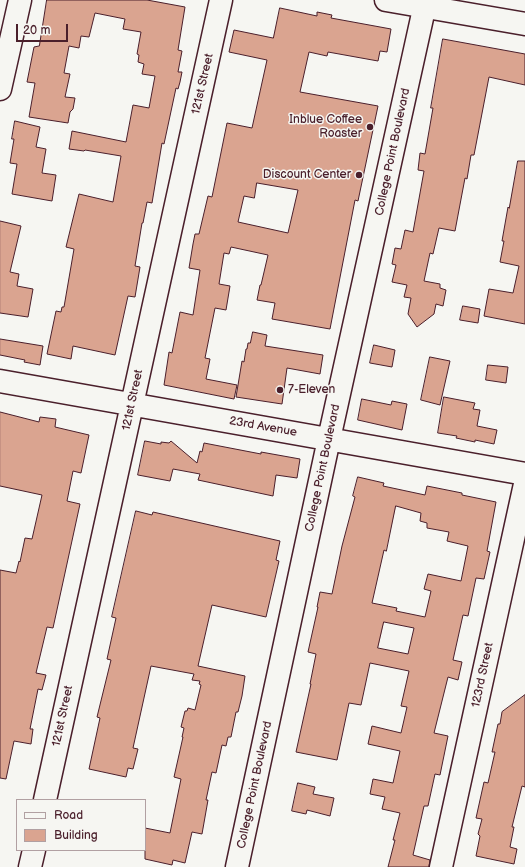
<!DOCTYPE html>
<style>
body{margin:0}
#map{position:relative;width:525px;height:867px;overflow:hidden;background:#f6f6f2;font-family:"Balsamiq Sans",sans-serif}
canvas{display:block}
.legend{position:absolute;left:16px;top:799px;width:130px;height:52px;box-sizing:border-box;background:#f6f6f2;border:1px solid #b1a0a2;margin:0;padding:5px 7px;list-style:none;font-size:12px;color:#4a1f2b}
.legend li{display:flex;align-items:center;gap:8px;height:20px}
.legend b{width:20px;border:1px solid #b1a0a2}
.scale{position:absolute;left:16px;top:24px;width:52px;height:18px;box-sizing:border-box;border:2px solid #4a1f2b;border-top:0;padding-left:5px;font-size:12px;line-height:14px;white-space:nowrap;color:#4a1f2b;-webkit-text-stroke:3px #f6f6f2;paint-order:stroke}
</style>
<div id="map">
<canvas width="525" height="867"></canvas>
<ul class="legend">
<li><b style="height:5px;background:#f6f6f2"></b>Road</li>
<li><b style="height:11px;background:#daa490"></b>Building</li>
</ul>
<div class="scale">20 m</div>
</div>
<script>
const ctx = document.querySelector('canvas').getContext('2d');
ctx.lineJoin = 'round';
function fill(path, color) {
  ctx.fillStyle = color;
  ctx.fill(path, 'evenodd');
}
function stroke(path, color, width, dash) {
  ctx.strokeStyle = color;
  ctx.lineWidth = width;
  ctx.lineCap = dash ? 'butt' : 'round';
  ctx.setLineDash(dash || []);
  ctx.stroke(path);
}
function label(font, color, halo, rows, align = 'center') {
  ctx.font = font + ' "Balsamiq Sans",sans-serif';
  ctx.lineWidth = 3;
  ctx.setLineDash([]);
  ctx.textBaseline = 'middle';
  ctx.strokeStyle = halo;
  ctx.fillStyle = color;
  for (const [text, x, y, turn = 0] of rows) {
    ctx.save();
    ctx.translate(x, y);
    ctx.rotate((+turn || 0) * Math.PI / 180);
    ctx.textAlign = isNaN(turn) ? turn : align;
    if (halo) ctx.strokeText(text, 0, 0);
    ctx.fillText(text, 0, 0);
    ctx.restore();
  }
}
const building = new Path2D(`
 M47,0H147L185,7L178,50L182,51L178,72H182L180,82L178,89L176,88L164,144L162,143L152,203L147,202L143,223H142L135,266L140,267L135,297L128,296L115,355L73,346L71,359L47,354L56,311L61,312L62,307H64L74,249L66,247L79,194L113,202L121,156L85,150L84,151L69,149L72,131L126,142L133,105L149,108L155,76L142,74L144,64L138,62L139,55L137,54L141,32L123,29L125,19L95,13L89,37L81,36L79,48L69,46L64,73L70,74L65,97L75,98L73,109L70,112L68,123L29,117L35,83L27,82L34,47L39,46Z
 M280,8L317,16V12L332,15L331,18L391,29L387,52L380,51L378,61L328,52L327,56L309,52L300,92L378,106L358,201L355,200L330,329L272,319L275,303L257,300L260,285H261L268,255L231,247L229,254L224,253L219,284L230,286L226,310L215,308L205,358L210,359L206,379L237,385L234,399L164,385L169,352L172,353L180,312L193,315L200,270L189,268L193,244L195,234H199L208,196L212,197L227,123L252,128L267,60L229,52L234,30L273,38ZM257,183L298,190L288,233L238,222L244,196L254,198Z
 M443,39L525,54V85L489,77L474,155H471L467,179L465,178L455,231L439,228L433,254L430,253L424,281L440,284V288L446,290L443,306L436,304L434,314L417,327L408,314L411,298L404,297L407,285L392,282L396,265L392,264L395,248L401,249L405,230L413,232L424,171L418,170L420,153L425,154L433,108H431Z
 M15,121L40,127L36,147L46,149L42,173L56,175L52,201L12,194L17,164L10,163L14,139H12Z
 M518,161H525V324L484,316L489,289L513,293L519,266L500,262L504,241H502L508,207L509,208Z
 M0,221L21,226L10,272L19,274L17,286L33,289L28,317L0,313Z
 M463,306L480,309L478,323L460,320Z
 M253,332L267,335L265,346L323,355L320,374L287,368L282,404L236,397L242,361L244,362L246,349H247L248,343H250Z
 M0,339L43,346L40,365L24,362L25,360L0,355Z
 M374,345L395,350L392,367L370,363Z
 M430,357L450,361L440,405L421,400Z
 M488,365L508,367L506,383L486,380Z
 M444,397L475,403L473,409L480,410L477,426L497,430L494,444L475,440V442L456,438L457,436L438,433Z
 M362,399L391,405L392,401L407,404L402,430L358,420Z
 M0,412L39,422L40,417L56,419L55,427L89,435L81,473L73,471L67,501L80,504L53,628L47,627L36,673L46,675L42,690L38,689L30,729H33L31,744L14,741L6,779L0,778V570L16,573L19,561L20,562L25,538L32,539L42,495L0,486Z
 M145,441L161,444V442L169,443L171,441L197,463L200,451L202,452L204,443L261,454V452L300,459L297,478L276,475L273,496L198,480L200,474L173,469L170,481L138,475Z
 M358,477L384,483L383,486L425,495L427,486L462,493V495L496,502L487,551L490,552L484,579L476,578L468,616L463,615L453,660L462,662L458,680L448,677L434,733L448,736L440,775L435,774L428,806H424L413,855L430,860L429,867H388L395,840H393L400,813L382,809L385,797L370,794L373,779L393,783L400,751L368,744L372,726L401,733L407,707L401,706L409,671L370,663L361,705L349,703L337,760L296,752L311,684H310L316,654L308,652L318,607H317L320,592L332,594L342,546L355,497L353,496ZM396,506L421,513L420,521L427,523V528L449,532L447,541L468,546L461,581L428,574L424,589L431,591L425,617L396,611L397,608L372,603L384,550L386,551ZM384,622L414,628L408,654L378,648Z
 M136,511L152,515L153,512L280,541L276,560L279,561L266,617L212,605L198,666L245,676L242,696L238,712H236L231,737H228L226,746L222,745L216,773L212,772L206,800H208L202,834L192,832L185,863L173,860L172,865L145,859V828L170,833L181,779L174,777L183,737H182L184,728L181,727L185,711H187L188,708L195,710L201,685L199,684L200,681L192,680L194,674L151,666L133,748L138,749L133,769L128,768L126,777L89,769L100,718L97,717L111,660L107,659L116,618L112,617Z
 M525,695V787L522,786L512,827H514L510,847L517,849L514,864L476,856L480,836L478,834L482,819L476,818L484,782L488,783L495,752H492L498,724H500L502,712Z
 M298,783L315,787L313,794L334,798L330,816L307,810L306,814L292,811Z`);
fill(building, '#daa490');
stroke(building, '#4a1f2b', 1);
const minor = new Path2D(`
 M386,0L525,24
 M0,89L20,0
 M0,381L525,474
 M45,800L221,0
 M30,867L34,850
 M237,867L329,439L426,0
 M441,867L525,484`);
stroke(minor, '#4a1f2b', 25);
stroke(minor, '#f6f6f2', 22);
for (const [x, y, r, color] of [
 [370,127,4,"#4a1f2b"],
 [359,175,4,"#4a1f2b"],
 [280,390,4,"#4a1f2b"]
]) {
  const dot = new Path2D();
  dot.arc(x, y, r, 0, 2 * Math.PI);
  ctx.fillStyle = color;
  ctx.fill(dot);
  stroke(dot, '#f6f6f2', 1.5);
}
label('12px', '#4a1f2b', '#f6f6f2', [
 ["121st Street",203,84,-77],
 ["College Point Boulevard",393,152,-78],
 ["121st Street",133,400,-78],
 ["23rd Avenue",263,427,10],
 ["College Point Boulevard",323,468,-78],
 ["123rd Street",483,675,-78],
 ["121st Street",63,716,-78],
 ["College Point Boulevard",255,785,-78]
]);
label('12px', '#4a1f2b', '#f6f6f2', [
 ["Inblue Coffee",362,120],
 ["Roaster",362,134],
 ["Discount Center",351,175],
 ["7-Eleven",288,390,"left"]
], 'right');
</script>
